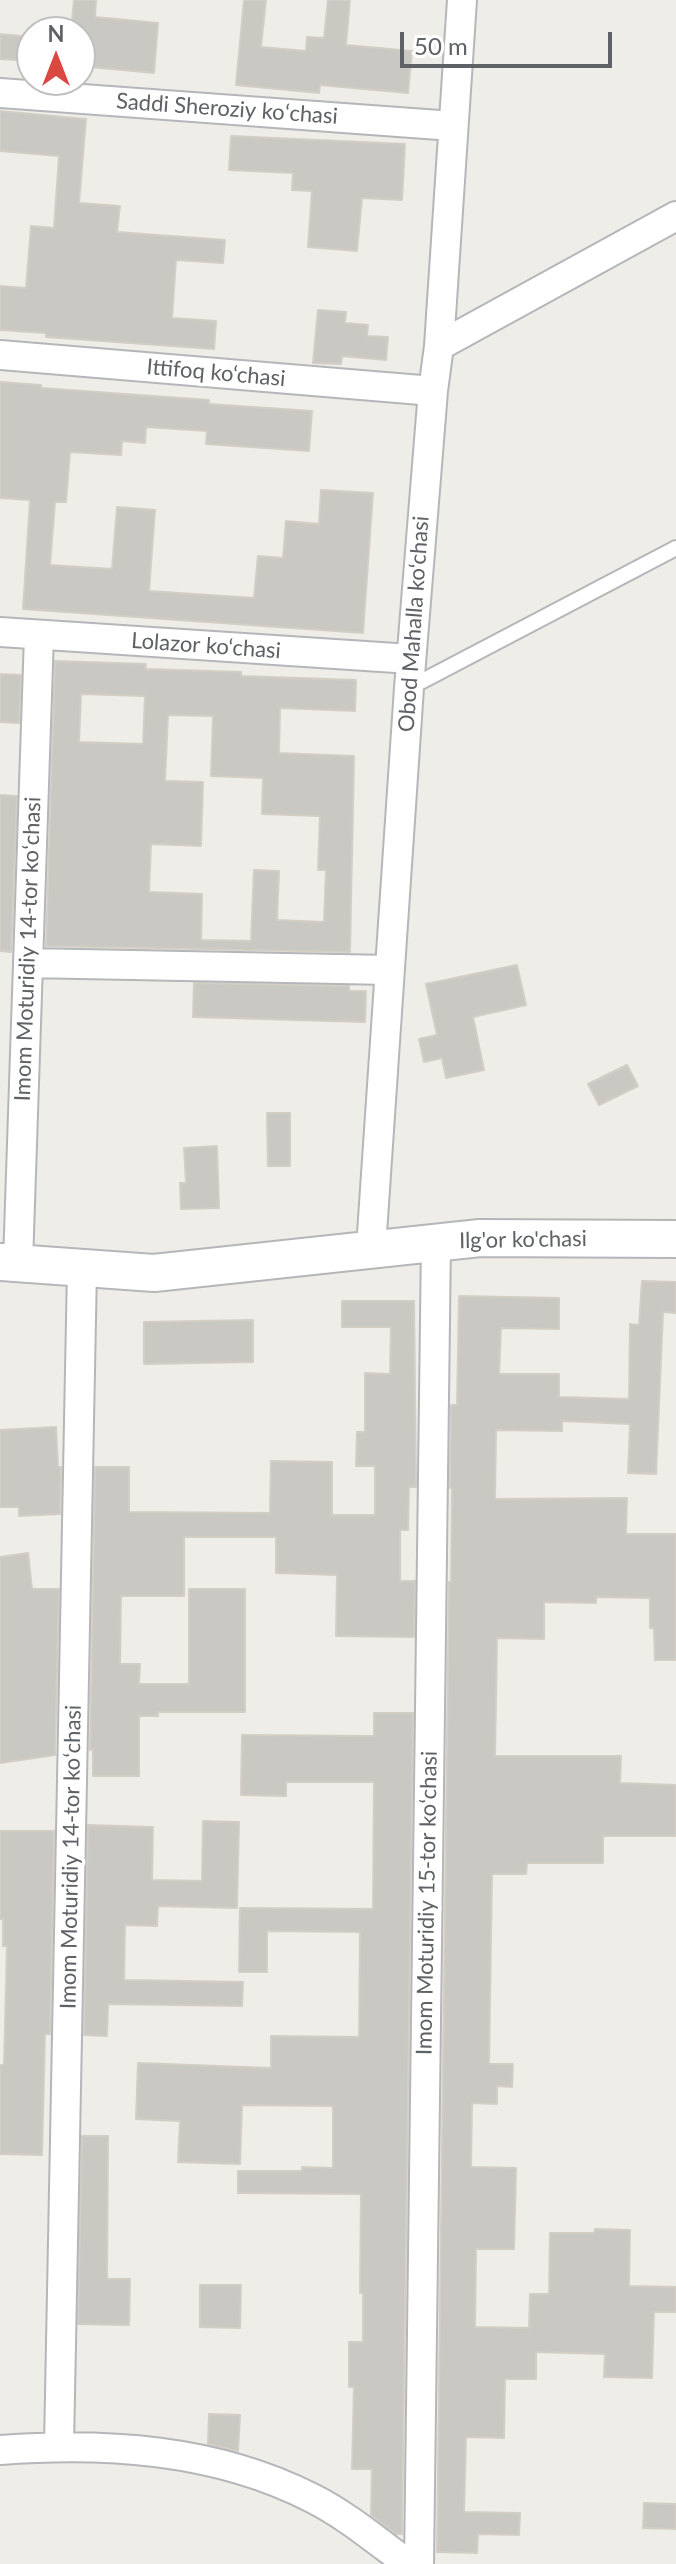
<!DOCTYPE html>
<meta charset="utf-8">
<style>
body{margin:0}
#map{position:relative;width:676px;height:2564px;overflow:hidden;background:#efede7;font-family:Lato,sans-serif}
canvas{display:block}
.north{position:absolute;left:16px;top:16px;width:80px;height:80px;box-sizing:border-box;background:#fff;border:2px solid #bfc0c1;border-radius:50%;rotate:0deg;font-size:22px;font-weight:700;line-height:32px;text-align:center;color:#5e6165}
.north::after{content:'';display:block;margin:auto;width:28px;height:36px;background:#d94942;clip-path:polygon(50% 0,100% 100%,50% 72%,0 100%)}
.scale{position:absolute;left:400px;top:32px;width:212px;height:36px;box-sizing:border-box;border:4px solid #5e6165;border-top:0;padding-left:10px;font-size:24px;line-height:28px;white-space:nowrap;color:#5e6165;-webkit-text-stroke:6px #fff;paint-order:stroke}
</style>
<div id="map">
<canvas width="676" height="2564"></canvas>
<div class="north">N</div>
<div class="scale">50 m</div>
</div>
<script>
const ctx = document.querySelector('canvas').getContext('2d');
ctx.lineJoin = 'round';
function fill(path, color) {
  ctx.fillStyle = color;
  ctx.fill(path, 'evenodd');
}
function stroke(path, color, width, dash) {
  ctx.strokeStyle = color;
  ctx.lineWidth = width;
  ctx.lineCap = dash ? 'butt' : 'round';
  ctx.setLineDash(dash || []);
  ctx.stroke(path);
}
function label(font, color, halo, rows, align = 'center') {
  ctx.font = font + ' Lato,sans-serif';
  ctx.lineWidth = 7;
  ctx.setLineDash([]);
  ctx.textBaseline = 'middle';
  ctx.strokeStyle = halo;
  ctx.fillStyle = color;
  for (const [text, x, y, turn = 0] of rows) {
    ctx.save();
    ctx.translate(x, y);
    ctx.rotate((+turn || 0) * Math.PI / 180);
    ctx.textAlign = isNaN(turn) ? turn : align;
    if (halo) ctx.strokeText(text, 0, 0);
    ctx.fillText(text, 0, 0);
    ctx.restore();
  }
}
const building = new Path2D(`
 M74,0H96L95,17L158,23L154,73L80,66V32H71Z
 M244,0H266L261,47L306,51L307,37L324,38L328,0H350L346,45L412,51L408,93L320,85L319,93L236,85Z
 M0,34L32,37V61L0,59Z
 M0,111L86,119L79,203L120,206L117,232L225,240L223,263L176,260L172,318L216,321L214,349L46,337V333L0,330V286L26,288L31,226L54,228L59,156L0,151Z
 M231,136L405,144L402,200L362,198L357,251L308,247L312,191L292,190L293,173L229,170Z
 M318,310L346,312L345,323L368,325L367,336L388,337L386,360L342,356L341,364L313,363Z
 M0,382L41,385V388L209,400V404L312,411L309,451L206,444L207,431L146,427L145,443L122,441L121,455L70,452L66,502H55L50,565L112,569L117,507L155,510L149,591L254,598L258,556L283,558L286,521L319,524L321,490L373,493L363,633L23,609L30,500L0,498Z
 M55,661L146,664L145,669L241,672V676L356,680L355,711L280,708L279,753L354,756L350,952L46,946ZM81,694L145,696L143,744L79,742ZM168,715L213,716L211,776L263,778L262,814L320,816L318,870H326L324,922L277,920L279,871L254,870L251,941L201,940L202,894L149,892L151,844L201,846L203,782L165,781Z
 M0,674L21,675L19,723L0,722Z
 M0,795L17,796L11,952L0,951Z
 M517,965L526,1005L473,1017L484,1070L446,1078L442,1058L424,1062L419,1039L437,1035L426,984Z
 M194,983L349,986V991H366L365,1022L193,1017Z
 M627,1065L638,1086L599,1105L588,1084Z
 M267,1113H290V1166H268Z
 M217,1146L219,1208L181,1209L180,1183H186L184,1148Z
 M642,1281L676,1282V1313L663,1312L656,1474L628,1473L630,1424L562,1421V1431L496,1430L495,1499L627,1498L626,1534H676V1660H655L654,1628H650V1598L596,1597V1603L544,1602V1639L497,1638L495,1756H621L620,1783L676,1785V1836H603V1863H527L526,1874H492L489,2064H513L512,2087L497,2086V2104L472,2103L471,2167L516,2168L514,2249H476L475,2327L529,2328L530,2294H549L550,2233H594L595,2229L630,2230L629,2286L676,2287V2312H654L652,2378L604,2377L605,2354L536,2352V2379H505L504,2438L466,2437L464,2512L520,2513L519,2535L478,2534L477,2553L437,2552L449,1582H451L452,1488H450L451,1405H457L459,1296L559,1298V1329L501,1328L499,1374H559V1397L629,1399L630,1324L639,1325Z
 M342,1301H414L416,1487H409L408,1530H400V1581H415L414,1637L336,1636L337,1575L276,1573V1537H184V1596H121L120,1664H140L139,1684H189V1589H245V1712H158V1716H139V1776H93V1750H90L95,1467H129V1512L270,1513L271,1461L332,1462V1515H375V1466H356L357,1432H365V1373L390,1374L391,1327H342Z
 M253,1320V1362L144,1364V1322Z
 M56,1427L58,1467H61L60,1514L19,1516V1507H0V1430Z
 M28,1553L32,1589H59L55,1755L0,1763V1557Z
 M374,1713H413L402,2534H396L371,2515L372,2469H352L354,2387H349V2342H363V2293H360L361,2194L238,2193V2171H302V2167L333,2168V2106L242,2105L240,2164L178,2162L180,2121L136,2119L138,2063L271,2068V2036L359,2037L360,1932L267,1931V1972H239L240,1908L373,1909L374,1782H286V1796L241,1795L242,1735L374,1736Z
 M203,1821L239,1822L237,1908L158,1906L157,1926L125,1925L124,1980L243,1982L242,2006L108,2004L107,2036L84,2035L88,1825L153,1827L152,1880L202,1881Z
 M0,1831H54L50,2034H45L42,2155L0,2154V2065H4L7,1946H3V1919H0Z
 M82,2136H108L107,2279H130L129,2325L78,2324Z
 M200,2285H241L240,2328L200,2327Z
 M209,2414L240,2415L238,2451L208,2444Z
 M644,2503L676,2504V2529L643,2528Z`);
fill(building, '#cac8c3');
stroke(building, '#d3cec5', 2);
const service = new Path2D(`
 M409,688L676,548`);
const minor = new Path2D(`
 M0,93L453,126
 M439,346L676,216
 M0,355L433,391
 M0,632L411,659
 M28,963L390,970
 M371,1248L409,688L433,391L439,346L462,0
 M18,1263L39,635
 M59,2445L82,1268
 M0,2450C105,2442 216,2449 312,2498C346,2515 377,2541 408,2564
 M419,2564L436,1242`);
const tertiary = new Path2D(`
 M0,1262L154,1273L480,1238L676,1239`);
stroke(service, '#b4b6ba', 18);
stroke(minor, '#b4b6ba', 32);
stroke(tertiary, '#b4b6ba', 40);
stroke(service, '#fff', 14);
stroke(minor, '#fff', 28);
stroke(tertiary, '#fff', 36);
label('22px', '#5e6165', '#fff', [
 ["Saddi Sheroziy koʻchasi",227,109,4],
 ["Ittifoq ko‘chasi",216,373,5],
 ["Obod Mahalla ko‘chasi",414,624,-86],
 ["Lolazor ko‘chasi",206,646,4],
 ["Imom Moturidiy 14-tor koʻchasi",28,949,-88],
 ["Ilg'or ko'chasi",523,1240,-1],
 ["Imom Moturidiy 14-tor koʻchasi",71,1857,-89],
 ["Imom Moturidiy 15-tor koʻchasi",427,1903,-89]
]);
</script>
